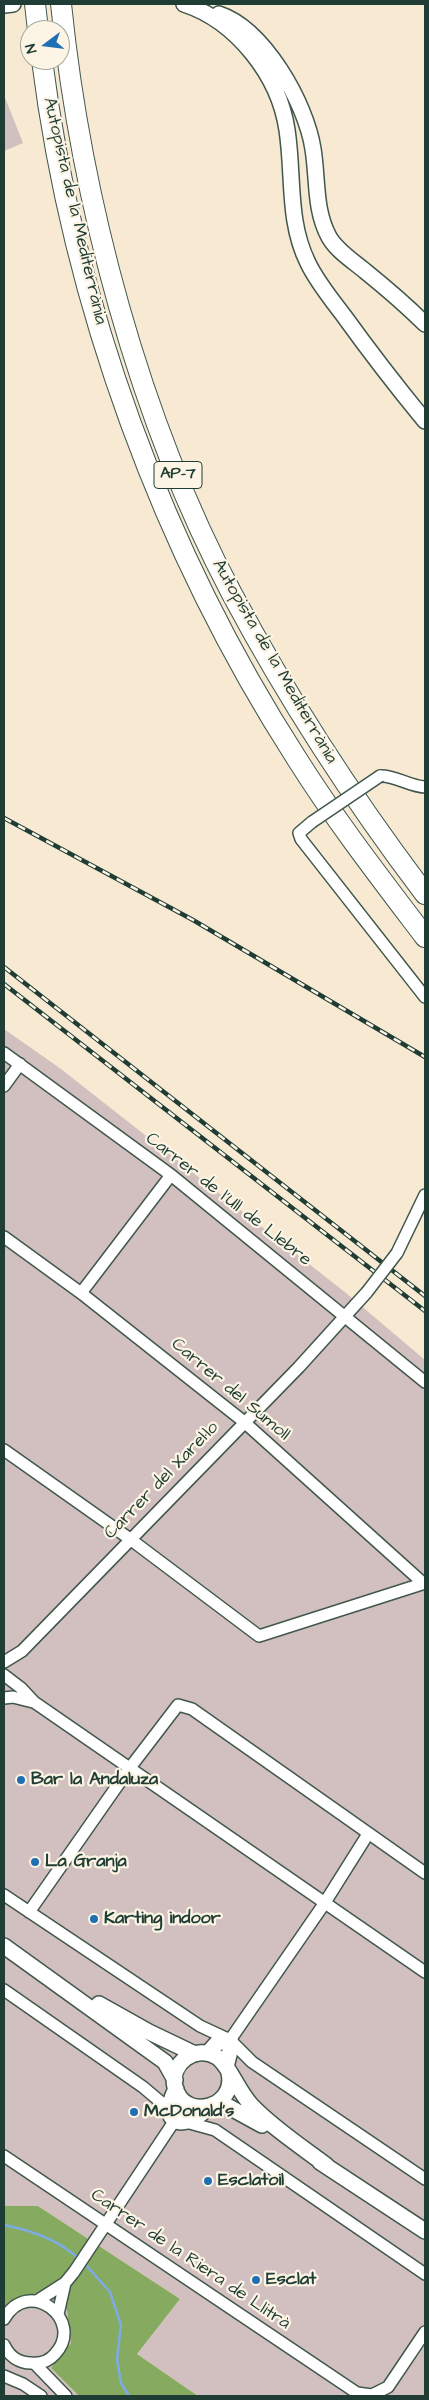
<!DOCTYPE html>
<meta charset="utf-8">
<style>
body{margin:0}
#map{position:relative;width:429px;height:2400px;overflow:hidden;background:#f8e9d2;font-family:"Architects Daughter",sans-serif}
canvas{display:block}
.frame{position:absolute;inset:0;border:5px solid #1f3d34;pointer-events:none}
.north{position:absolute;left:20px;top:20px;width:50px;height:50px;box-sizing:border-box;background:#fcf5e5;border:1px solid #a4ab9e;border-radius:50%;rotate:255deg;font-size:14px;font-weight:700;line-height:20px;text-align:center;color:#1f3d34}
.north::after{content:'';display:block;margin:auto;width:18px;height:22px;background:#1f6fb2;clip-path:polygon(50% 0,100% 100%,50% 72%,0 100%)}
</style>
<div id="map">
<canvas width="429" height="2400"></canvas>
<div class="frame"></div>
<div class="north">N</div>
</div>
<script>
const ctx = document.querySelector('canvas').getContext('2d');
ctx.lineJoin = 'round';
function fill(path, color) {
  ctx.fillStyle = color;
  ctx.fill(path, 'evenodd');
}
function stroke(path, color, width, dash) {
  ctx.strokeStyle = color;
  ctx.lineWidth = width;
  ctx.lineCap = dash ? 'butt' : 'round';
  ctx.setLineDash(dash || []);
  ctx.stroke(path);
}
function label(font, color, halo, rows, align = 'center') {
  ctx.font = font + ' "Architects Daughter",sans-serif';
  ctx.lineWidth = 4.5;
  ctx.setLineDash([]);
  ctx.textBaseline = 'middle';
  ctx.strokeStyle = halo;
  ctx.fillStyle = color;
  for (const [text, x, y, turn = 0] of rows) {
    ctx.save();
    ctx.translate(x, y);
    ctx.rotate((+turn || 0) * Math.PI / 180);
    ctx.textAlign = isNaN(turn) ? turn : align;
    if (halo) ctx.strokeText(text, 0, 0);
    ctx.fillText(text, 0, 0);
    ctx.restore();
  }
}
fill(new Path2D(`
 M4,95L23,143L4,151Z
 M4,1029L61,1069L346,1293L425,1360V2396H198L137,2354L180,2299L38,2206H4Z
 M43,2293L67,2310L71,2343L51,2368L79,2396H4V2306L23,2295Z`), '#d2bfbf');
fill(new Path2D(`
 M4,2206H38L180,2299L137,2354L198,2396H79L51,2368L71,2343L67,2310L43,2293L23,2295L4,2306Z`), '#85aa60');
stroke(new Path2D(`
 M4,2225C30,2230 59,2240 79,2259
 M85,2264L110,2292L121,2325L117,2359L121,2383L129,2396`), '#7cabe6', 2.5);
const street = new Path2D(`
 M380,776C395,775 408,786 425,787
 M312,822L299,833L301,839L425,997
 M4,1053L171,1175L425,1382
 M4,1086L20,1064
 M4,1237L81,1293L243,1421L423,1583
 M397,1253L425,1195
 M81,1293L171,1175
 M4,1450L130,1539L259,1636L425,1583
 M4,1662L22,1651L299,1367L367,1292
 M4,1675L21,1688L34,1702L425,1972
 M4,1698L13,1697L33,1702
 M4,1895L200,2026L230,2040L252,2062L425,2179
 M29,1912L129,1769L178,1705L192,1709L425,1873
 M4,1990L143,2087L169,2109
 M230,2040L324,1904L368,1834
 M186,2122L215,2130L425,2274
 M4,2156L357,2393L372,2395L388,2387L425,2332
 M37,2301L65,2283L74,2272L175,2120
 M58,2314L65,2283
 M4,2319C29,2275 86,2321 55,2354C49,2361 40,2364 31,2363C19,2363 9,2356 4,2345
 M35,2364L66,2396
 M4,2376L23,2384L41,2396`);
const secondary = new Path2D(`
 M184,4C236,21 279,75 287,130C294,175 287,221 308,263C317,282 332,300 344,316C370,352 397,387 425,421
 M4,5L13,4
 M219,14C264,29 306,103 313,149C318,179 314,209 329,237C337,251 353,261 365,271C386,288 406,305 425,324
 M4,1946L165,2062L175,2080
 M99,2004L149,2032L195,2054
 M208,2053L217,2043L230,2040V2051L226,2067
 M229,2073C237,2108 184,2122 175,2087C169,2063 196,2044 217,2057C229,2065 239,2093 252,2106C274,2129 302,2147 327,2166
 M176,2089C157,2125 184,2132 209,2107
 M220,2102L262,2125
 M320,2162L425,2231`);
const highway = new Path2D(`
 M35,4L38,30
 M61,4C81,200 139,419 232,594C288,699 353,799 425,894
 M42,60C73,305 163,551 297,759C336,821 381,879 425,937`);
stroke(street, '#40574c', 14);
stroke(secondary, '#40574c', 18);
stroke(highway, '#40574c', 22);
stroke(street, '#fff', 11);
stroke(secondary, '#fff', 15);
stroke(highway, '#fff', 20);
const rail = new Path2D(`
 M4,818L193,920L425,1057
 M4,967L425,1296
 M4,984L425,1311`);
stroke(rail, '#1f3d34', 4.5);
stroke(rail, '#fcf5e5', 2.5, [8]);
const streetBridge = new Path2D(`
 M312,822L380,776
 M367,1292L397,1253`);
stroke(streetBridge, '#40574c', 14, []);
stroke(streetBridge, '#fff', 11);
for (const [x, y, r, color] of [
 [21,1780,5,"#1f6fb2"],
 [35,1862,5,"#1f6fb2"],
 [94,1919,5,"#1f6fb2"],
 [134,2112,5,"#1f6fb2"],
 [208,2181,5,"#1f6fb2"],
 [256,2280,5,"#1f6fb2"]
]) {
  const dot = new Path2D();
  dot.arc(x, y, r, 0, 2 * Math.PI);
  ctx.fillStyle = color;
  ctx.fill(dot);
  stroke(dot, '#fcf5e5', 2);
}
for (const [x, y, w] of [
 [178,475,48]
]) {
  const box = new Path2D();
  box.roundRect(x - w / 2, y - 13.5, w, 27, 4);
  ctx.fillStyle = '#fcf5e5';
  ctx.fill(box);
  stroke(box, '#1f3d34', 1);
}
label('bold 16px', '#1f3d34', null, [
 ["AP-7",178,475]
]);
label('18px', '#1f3d34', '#fcf5e5', [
 ["Autopista de la Mediterrània",74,211,77],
 ["Autopista de la Mediterrània",274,662,60],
 ["Carrer de l'Ull de Llebre",228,1200,38],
 ["Carrer del Sumoll",230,1390,40],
 ["Carrer del Xarel·lo",162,1481,-46],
 ["Carrer de la Riera de Llitrà",190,2260,34]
]);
label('bold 18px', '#1f3d34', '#fcf5e5', [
 ["Bar la Andaluza",31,1780],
 ["La Granja",45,1862],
 ["Karting indoor",104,1919],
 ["McDonald's",144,2112],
 ["Esclatoil",218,2181],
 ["Esclat",266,2280]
], 'left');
</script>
